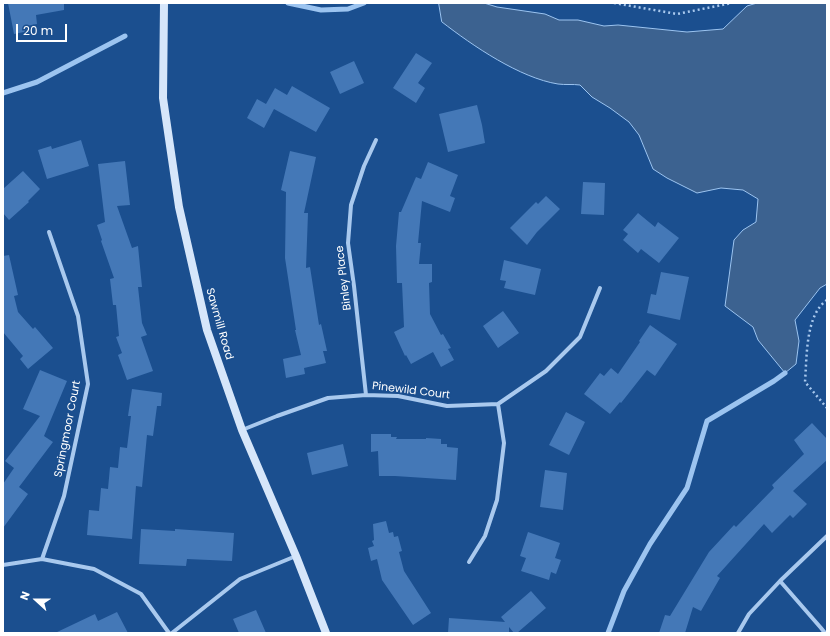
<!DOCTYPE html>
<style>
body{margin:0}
#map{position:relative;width:830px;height:636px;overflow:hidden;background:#1b4f8f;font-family:Poppins,sans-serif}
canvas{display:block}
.frame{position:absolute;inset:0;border:4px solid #fff;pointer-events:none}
.north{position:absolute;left:16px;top:580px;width:40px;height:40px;-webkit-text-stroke:3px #1b4f8f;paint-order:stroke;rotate:291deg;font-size:11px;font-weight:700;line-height:16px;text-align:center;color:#fff}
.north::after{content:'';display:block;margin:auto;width:14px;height:18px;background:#fff;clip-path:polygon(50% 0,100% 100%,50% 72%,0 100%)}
.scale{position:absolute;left:16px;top:24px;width:51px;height:18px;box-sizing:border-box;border:2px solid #fff;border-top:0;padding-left:5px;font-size:12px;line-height:14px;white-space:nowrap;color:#fff;-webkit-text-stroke:3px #1b4f8f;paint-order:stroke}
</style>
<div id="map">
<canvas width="830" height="636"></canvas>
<div class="frame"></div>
<div class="north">N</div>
<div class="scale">20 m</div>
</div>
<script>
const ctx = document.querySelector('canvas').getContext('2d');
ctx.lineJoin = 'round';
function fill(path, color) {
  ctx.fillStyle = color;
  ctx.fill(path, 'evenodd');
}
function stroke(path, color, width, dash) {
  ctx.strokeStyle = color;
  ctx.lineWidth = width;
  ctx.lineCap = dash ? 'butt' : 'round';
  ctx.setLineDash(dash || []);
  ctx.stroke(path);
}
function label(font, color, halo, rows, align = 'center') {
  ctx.font = font + ' Poppins,sans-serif';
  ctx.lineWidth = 3;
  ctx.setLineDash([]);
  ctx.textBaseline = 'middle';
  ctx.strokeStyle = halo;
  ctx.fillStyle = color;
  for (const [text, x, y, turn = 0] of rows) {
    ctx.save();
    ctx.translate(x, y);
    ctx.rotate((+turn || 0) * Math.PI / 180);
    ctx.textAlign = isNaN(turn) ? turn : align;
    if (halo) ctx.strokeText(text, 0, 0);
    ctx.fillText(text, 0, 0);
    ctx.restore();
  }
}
const water = new Path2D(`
 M439,3H484L497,7L545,14L559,20H578L604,26L618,25L687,32L723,29L747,6L757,3H827V284L820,288L795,320L799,341L796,364L785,373L758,340L753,327L725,306L734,240L743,230L756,222L758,199L743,190L721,188L697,193L667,178L653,169L639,135L629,122L610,108L592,97L580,85C573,84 565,85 558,84C520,78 473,46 442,22Z`);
fill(water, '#3c6290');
stroke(water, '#9cc4f0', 1);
stroke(new Path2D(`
 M288,3L321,10L348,9L364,3
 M3,93L37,82L125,36
 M608,633L624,591L650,544L687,488L707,421L774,381L785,373`), '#9cc4f0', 5);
fill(new Path2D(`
 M8,3H64V10L36,15L37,24L27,26L29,31L14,34Z
 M416,53L432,63L418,83L425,88L416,103L393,88Z
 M354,61L364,83L340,94L330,72Z
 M292,86L330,108L316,132L274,109L264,128L247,118L257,99L266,104L275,88L287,95Z
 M477,105L482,125L485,143L448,152L439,114Z
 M81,140L89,166L47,179L38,150L51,146L52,149Z
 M290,151L316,157L304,213H308L306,268L310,267L319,325L321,324L327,351H323L326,363L304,368L305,374L286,378L283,359L301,355L295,330H296L285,258L286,192L281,190Z
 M125,161L130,205L117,206L132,248L138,246L142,287H138L142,323L147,335L141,337L153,371L127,380L118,355L122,353L116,337L119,336L116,305H113L110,279L114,278L101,241L102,240L97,225L105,222L98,164Z
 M428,162L458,175L450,196L455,198L450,212L422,201L418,243H421L419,264H432V282L429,283L430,314L441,335L443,334L451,348L448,349L454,360L441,367L433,352L411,364L406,355L405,356L394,332L404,327L402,283H397L396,246L399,212H401L416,177L421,179Z
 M23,171L40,189L28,201L29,202L9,220L3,213V189Z
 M583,182L605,183L604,215L581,214Z
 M546,196L560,209L537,232L527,245L510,228L536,202L538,204Z
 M638,213L655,227L658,222L679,238L659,263L641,249L638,253L623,240L628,234L623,230Z
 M9,255L18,295L14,296L18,312L33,329L35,327L53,348L28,369L20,359L23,356L3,332V256Z
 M504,260L541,269L535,295L504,288L506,281L500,280Z
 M661,272L689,277L680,320L647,313L651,294L656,295Z
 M503,311L519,333L498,348L483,326Z
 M650,325L677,344L655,376L647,370L621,403L620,402L610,414L584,394L600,373L604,376L611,368L618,374L640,342L639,341Z
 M40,370L67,381L44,436L53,442L19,487L28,494L3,528V484L14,468L5,461L40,416L23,409Z
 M132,389L162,393L161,406H157L153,436L147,435L142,487L136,486L132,539L87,535L89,510L99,511L101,488L108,489L110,467L118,468L120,447L127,448L131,416H128Z
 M566,412L585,422L569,455L549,445Z
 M812,423L827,439V460L793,491L807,504L793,518L790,515L772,533L764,524L717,576L720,578L701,611L693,607L685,633H659L665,615L670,616L709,552L734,525L736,527L774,488L772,485L804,454L794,440Z
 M371,434H391V437H397L396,439H426V438L441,439V444H447V447L458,448L456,480L395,476H379L378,451L371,452Z
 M343,444L348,466L312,475L307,453Z
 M545,470L567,473L563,510L540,507Z
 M386,521L389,533L393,532L394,537L398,536L402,551L399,552L404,571L431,613L413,625L382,580L377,559L371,561L368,548L374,546L372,541L374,540L373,524Z
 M141,529L175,531V529L234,533L232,561L187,559L186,566L139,564Z
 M528,532L560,543L555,558L561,560L556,574L551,572L549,580L521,571L526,558L520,556Z
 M531,591L546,608L517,633H514L509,627V633H448L449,618L505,622L501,617Z
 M256,610L266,633H239L233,619Z
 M117,612L128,633H55L95,614L98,621Z`), '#4478b7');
stroke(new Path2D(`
 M614,3L677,14L732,3
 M827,300C805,315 807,358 805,382L827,408`), '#a9c9ee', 2.5, [2, 3]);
stroke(new Path2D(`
 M366,395L354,286L348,243L351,205L364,166L376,140
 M242,430L277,416L328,398L366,395L398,396L447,406L498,404L546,371L580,337L600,288
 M42,559L64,496L88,384L78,316L49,232
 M469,562L485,536L497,500L504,443L498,404
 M3,565L42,559L94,569L141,594L169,633
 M780,581L821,628L825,633
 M172,633L240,579L296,556
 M738,633L749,614L780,581L827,536`), '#a9c9ee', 4);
stroke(new Path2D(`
 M164,3L163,98L179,207L207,330L242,430L296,556L326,633`), '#d6e6fa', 8);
label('11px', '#fff', '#1b4f8f', [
 ["Binley Place",344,278,-97],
 ["Sawmill Road",219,324,74],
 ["Pinewild Court",411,391,7],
 ["Springmoor Court",68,429,-79]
]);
</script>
